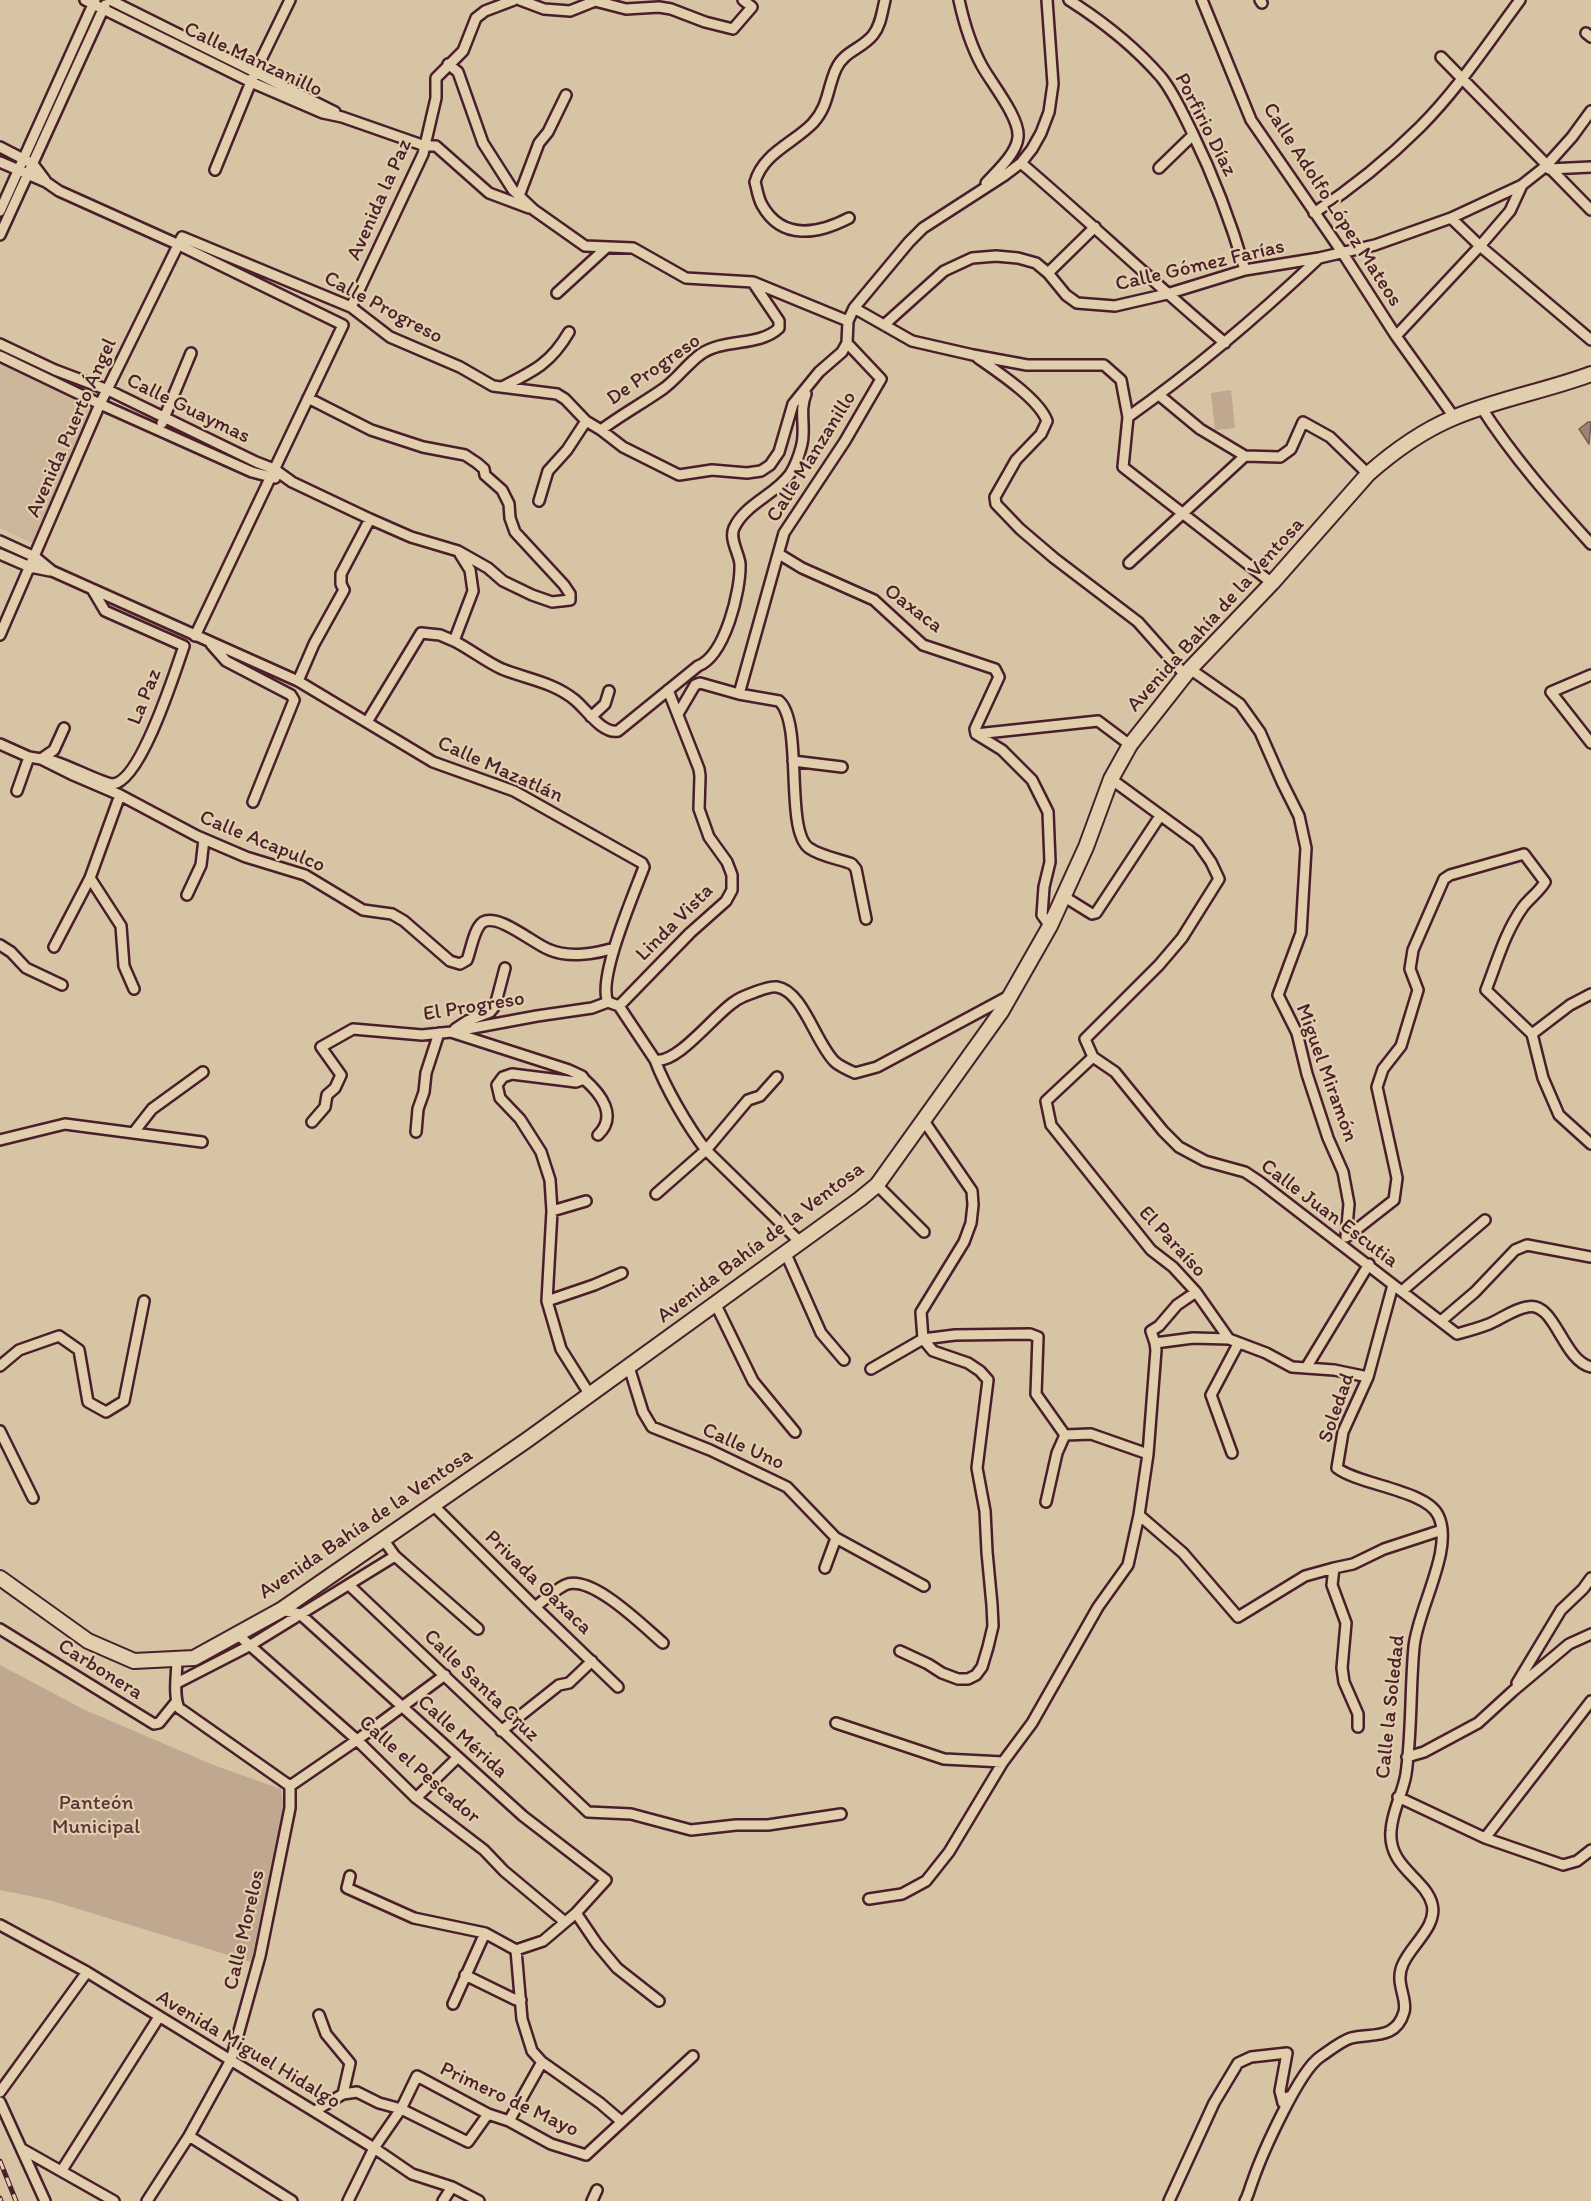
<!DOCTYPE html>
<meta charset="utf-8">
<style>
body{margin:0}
canvas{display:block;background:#d7c4a4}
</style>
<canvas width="1591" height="2201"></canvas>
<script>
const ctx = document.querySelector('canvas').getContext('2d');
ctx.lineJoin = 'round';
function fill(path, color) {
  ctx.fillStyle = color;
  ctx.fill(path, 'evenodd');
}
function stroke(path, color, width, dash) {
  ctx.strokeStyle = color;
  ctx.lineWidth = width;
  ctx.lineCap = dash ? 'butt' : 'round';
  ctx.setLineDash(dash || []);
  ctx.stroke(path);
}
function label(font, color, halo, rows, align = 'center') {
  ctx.font = font + ' Itim,sans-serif';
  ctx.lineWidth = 4.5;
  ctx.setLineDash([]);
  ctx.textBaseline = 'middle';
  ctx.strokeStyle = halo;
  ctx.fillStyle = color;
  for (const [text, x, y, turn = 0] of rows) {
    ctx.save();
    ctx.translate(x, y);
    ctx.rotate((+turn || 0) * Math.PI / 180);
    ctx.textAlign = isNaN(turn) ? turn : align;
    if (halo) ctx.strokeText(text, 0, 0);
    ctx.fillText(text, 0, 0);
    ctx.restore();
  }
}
fill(new Path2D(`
 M0,360L95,404L32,543L0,528Z`), '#cbb69a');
fill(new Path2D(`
 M1231,390L1235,428L1215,430L1211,393Z
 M0,1665L83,1709L216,1766L281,1789L284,1808L251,1962L49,1900L0,1890Z`), '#c0a890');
const water = new Path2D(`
 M1588,422H1591L1589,444L1579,429Z`);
fill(water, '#9f8274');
stroke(water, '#7d5a57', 1.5);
const street = new Path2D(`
 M85,0L251,82L323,113L342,117L425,146H436L489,193L529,208
 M110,0L335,112
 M520,0L544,9L570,11L595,1L626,9L659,7L671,9L705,22L733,29L752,7L743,0
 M959,0C964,23 971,46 982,66C992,84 1020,118 1018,137C1017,153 997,171 986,183
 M1069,0C1102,21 1135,47 1161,77C1174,93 1183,114 1192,132C1214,177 1231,222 1245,270
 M1202,0L1251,120L1342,252L1396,336L1454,417
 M1260,0L1262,3
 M1586,33L1591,37
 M1441,57L1591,210
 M448,64L458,72L483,143L513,190L534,210L585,246L633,248L686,278L753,282L848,321
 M0,147L33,164L45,180
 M0,162L46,182L59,191L177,244L343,325L195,636
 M1021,163C1090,222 1156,285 1225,343
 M1159,168L1193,135
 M1549,169L1591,167
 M215,170L255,72L290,0
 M519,196L539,143L548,132L566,95
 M0,211L95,0
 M1314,213C1352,188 1388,159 1420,127C1458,89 1488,43 1520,0
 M849,218C818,234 782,241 762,205C758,198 757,189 755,182C763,153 794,143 813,123C829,105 827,89 836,69C844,51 862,49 873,35C881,25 882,12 885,0
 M1451,218L1480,246L1591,340
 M0,235L105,5
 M1048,273L1095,227
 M557,293L606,248
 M351,307L423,154L436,98V78L463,51L476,18L485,11L514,0
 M854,308L912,341L973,355L1027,365H1104L1121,380L1128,417L1123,467L1272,583
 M884,325L944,271L972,258L996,256L1018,258L1036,263L1048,273L1066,295L1077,303L1115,306L1167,294L1245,270L1319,258L1375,245L1451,218L1522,185L1546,166L1572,137L1591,111
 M1396,336L1480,246L1510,211L1522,185
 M0,344L55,370L108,390L256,462L274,469L292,482L370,519L411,537L458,551L488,568L503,581L532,595L552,602L570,600V594L564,585L515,532L510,518L509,504L502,490L485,475L484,469L477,463L465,455L423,447L371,430L308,398
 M0,356L100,404L252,472L275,478
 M978,358C998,372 1039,399 1047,421L1041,434L1016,460L995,497L996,504L1020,529L1054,558L1138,622L1185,675
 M502,387C534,371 551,363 569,332
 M1159,395L1200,429L1245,456
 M1481,407C1513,457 1552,501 1591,544
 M1128,417C1196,369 1259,315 1319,258
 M162,423L191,353
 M601,430C621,415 643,403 663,389C677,379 687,364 701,354C724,338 759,347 779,328V321L754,284
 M539,501L548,471L567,450L586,421
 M0,541L35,557L52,571L298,681L433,762L514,791L642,863L644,867C634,894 597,979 608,1002L619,1006L655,1060C677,1065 715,1014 734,1002C740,997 748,995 755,992C761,990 770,986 777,987C803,991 816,1044 835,1062C841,1067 848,1070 855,1073L877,1067L1009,996
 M0,554L30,567L50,571
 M779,554L802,568L874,600L923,645L995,669L999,677L975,729L976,734
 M1129,563L1245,456L1280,457L1291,449L1303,422L1330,437L1368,474
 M0,635L100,404L182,237L351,307L390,337L460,367L493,386L557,394L565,399L586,421L601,430L623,447L679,475L712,470L747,473L761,471L770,465L779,452L793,404L819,372L842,352L847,343L848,321L854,308L909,242L923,228L1005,175L1021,163L1032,149L1041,133L1049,112L1053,84L1047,0
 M454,641C470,649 486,662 502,669C527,679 553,682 575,700C586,709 602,734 618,731L698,666C725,656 741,590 740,564C739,553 729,539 734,528C745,504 775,495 790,474C796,465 803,446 803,435C804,420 800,409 806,394
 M211,644L226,661L291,695L294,700L253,802
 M1190,669L1240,704L1260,732L1282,782L1299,816L1306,848L1301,933L1278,995L1297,1033L1307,1074L1328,1138L1343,1172L1349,1204L1346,1237
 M1591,675L1551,692L1591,743
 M298,681L314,644L344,590L341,584V574L370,519
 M739,694L784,533L845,441L881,379L847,343
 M678,714L695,685L700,683L739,694L779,701C804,723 784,830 809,848C820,856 839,859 852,864L856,869L866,919
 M591,717L605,704L609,691
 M367,722L421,633L440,635L454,641L473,591L470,570L460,554
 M976,734L1002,750L1032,780L1048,812L1050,862L1044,887L1042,915L1050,926
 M976,734L1098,721L1130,745
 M0,744L29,757L41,759L71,774L120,795L197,836L246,857L305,875L363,910L392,914L404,921L450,961L460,964L467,960C471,950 474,928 483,922C499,913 535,945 550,950C569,958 595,954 614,948
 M41,759L54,750L64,728
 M53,761C68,765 103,784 113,784C141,781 175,672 184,646L105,611L92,589
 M793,761L842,767
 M1111,779L1197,842L1211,862L1219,879L1182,938L1159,965L1085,1039L1093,1057L1115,1072L1163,1131L1179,1147L1205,1161L1245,1172L1260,1182L1457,1334C1468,1331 1479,1328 1489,1324C1501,1319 1514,1309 1527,1307C1555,1300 1562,1360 1591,1367
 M17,791L29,757
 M90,878L121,926L124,966L134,989
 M187,895L201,865L204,839
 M1063,896L1092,914L1096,913L1160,816
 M0,945L11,952L26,968L62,985
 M54,947L90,878L120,795
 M1591,994L1570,1005L1532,1034L1543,1078L1559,1115L1591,1144
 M619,1006L690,933L726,901L732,890V875L727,862L709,837L699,809L700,776L699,769L668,690
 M455,1029L467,1021L490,1012L495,1006L505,968
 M451,1032L569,1070L582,1076L584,1079L576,1082L512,1074L503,1077L497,1085L500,1098L520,1119L541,1152L550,1180L552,1211L547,1301L561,1349L590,1395
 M1093,1057L1046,1101L1051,1125L1151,1250L1173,1267L1196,1292L1229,1339L1266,1353L1292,1367L1334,1370L1368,1377
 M655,1060C665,1087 688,1127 706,1150L800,1242
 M584,1079C601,1094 618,1116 598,1135
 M312,1122L325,1107L327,1095L335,1088L341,1075L321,1047L353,1029L422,1035L451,1032L537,1016L592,1008L608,1002
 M134,1132L152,1109L203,1072
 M416,1132L418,1109L424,1092L426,1073L439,1033
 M0,1140L65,1124L202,1142
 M877,1185L924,1232
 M656,1194L706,1150L748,1100L760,1096L777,1077
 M552,1211L586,1201
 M1348,1236L1394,1200L1397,1178L1377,1087L1383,1069L1401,1046L1418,990L1410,969L1413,950L1444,879L1450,875L1524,854L1545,882C1539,892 1530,898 1523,907C1505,932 1497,962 1486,990L1532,1034
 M786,1254L821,1333L844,1360
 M1402,1291L1485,1220
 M547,1301L594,1285L622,1273
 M715,1303L753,1381L795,1432
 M1441,1321L1475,1292L1515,1250L1527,1245L1591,1257
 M1155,1343L1151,1331L1159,1326L1177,1305L1196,1292
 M0,1366L19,1350L59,1336L79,1350L88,1402L106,1412L124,1401L144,1301
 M629,1367L643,1412L652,1427L710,1450L787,1487L836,1538L924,1586
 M1306,1368L1369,1264
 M871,1369L923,1339L955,1335L1030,1334L1038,1337L1036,1394L1065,1435L1057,1453L1046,1502
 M0,1431L33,1498
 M1065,1435L1091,1434L1148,1454
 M1232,1453L1211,1395L1238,1344
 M433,1505L535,1607L618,1687
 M1139,1515L1183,1553L1238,1617L1305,1576L1334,1568
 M383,1539L395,1556L478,1629
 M825,1568L836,1538
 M349,1585L588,1812L631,1814L691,1830L736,1825H768L841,1814
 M535,1607C544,1600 555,1590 565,1585C591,1573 644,1627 663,1643
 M281,1610L300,1614L523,1816L606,1880L576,1913L543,1941L516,1950L522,2019L532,2051L542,2062L600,2103L621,2121
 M0,1629L154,1724L159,1723L176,1702
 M237,1634L357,1740L416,1798L484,1850L504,1871L565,1922
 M900,1651L928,1664L942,1673L958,1679H968L976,1675L982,1667L988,1647L993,1626L992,1605L987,1552L985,1511L977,1468L988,1380L980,1371L968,1363L933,1351L923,1339L921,1312L964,1242L971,1223L973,1205L972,1191L924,1121
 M177,1659C177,1674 173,1695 179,1708L290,1786
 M177,1683L249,1646L395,1556
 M1517,1683L1561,1610L1583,1589L1591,1578
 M836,1723L944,1759L1003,1762
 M1358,1727V1714L1344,1682L1342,1668L1346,1623L1332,1585L1334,1568L1353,1564L1384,1549L1442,1530
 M501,1731L559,1685L569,1683L592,1661
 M1407,1757L1424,1752L1478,1723L1513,1691L1569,1644L1591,1634
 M290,1786L357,1740L445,1675
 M1398,1797L1485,1838L1563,1865L1577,1861L1591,1850
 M416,1798L457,1758
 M1485,1838L1591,1701
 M350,1876L347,1888L414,1918L485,1933L516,1950
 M869,1899L902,1894L926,1881L949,1852L1003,1762L1032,1723L1098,1607L1128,1565L1139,1515L1148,1454L1156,1350L1155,1343L1193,1338L1229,1339
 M576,1913L597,1944L617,1968L659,2001
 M0,1925L87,1972L374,2148L412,2174L452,2187L479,2201
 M465,1975L516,2000H521
 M453,2004L485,1933
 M319,2015L326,2034L350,2063L343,2094
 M0,2092L87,1972
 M0,2102L45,2201
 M315,2111L343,2094L357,2092L379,2103L401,2109L468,2142L488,2114
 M509,2121L542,2062
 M189,2136L292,2201
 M22,2149L114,2201
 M62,2170L159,2017
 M147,2201L189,2136L231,2060L260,1956L290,1808V1786
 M348,2201L374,2148L401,2109L417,2076L488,2114L509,2121L551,2144L586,2155L693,2056
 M443,2201L452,2187
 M592,2201L597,2190
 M1169,2201L1214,2103L1238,2063L1251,2057L1287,2053L1280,2091L1283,2103L1288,2097
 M1245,2201C1249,2194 1250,2187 1253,2180C1262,2154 1299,2071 1320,2057C1329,2051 1341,2041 1351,2038C1372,2033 1396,2040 1404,2012C1408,1998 1394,1983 1403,1964C1411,1945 1438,1926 1432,1904C1425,1878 1388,1867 1391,1831C1392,1811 1403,1793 1406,1774C1412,1732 1410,1689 1414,1647C1417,1610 1455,1548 1438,1515C1426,1490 1359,1485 1337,1468L1343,1432L1368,1377L1393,1285`);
const secondary = new Path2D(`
 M0,1578L88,1641L134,1661L194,1658L281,1610L527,1440L860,1199L877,1185L1001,1012L1050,926L1086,847L1111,779L1130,745L1190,669L1272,583L1368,474C1393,452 1422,431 1453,418C1497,399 1546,391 1591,374`);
stroke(street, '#4a1f2b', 14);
stroke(secondary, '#4a1f2b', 18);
stroke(street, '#e0ceac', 9);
stroke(secondary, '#e0ceac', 14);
const rail = new Path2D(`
 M0,2161L16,2201
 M0,2198L1,2201`);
stroke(rail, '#4a1f2b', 5);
stroke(rail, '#e0ceac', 3, [9]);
label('21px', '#4a1f2b', '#e0ceac', [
 ["Calle Manzanillo",253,60,25],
 ["Porfirio Díaz",1205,125,63],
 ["Avenida la Paz",380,200,-66],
 ["Calle Adolfo López Mateos",1332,205,57],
 ["Calle Gómez Farías",1200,266,-13],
 ["Calle Progreso",383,308,28],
 ["De Progreso",654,370,-35],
 ["Calle Guaymas",188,409,26],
 ["Avenida Puerto Ángel",72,428,-66],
 ["Calle Manzanillo",812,457,-58],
 ["Oaxaca",913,609,37],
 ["Avenida Bahía de la Ventosa",1216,615,-48],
 ["La Paz",145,697,-68],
 ["Calle Mazatlán",500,770,24],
 ["Calle Acapulco",262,842,22],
 ["Linda Vista",675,923,-45],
 ["El Progreso",474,1007,-9],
 ["Miguel Miramón",1326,1073,70],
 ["Calle Juan Escutia",1329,1214,37],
 ["El Paraíso",1172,1242,47],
 ["Avenida Bahía de la Ventosa",761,1243,-37],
 ["Soledad",1337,1408,-71],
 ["Calle Uno",743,1447,24],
 ["Avenida Bahía de la Ventosa",366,1524,-34],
 ["Privada Oaxaca",538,1583,44],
 ["Carbonera",100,1670,32],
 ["Calle Santa Cruz",481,1686,44],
 ["Calle la Soledad",1391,1707,-84],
 ["Calle Mérida",462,1737,42],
 ["Calle el Pescador",419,1770,41],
 ["Calle Morelos",245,1930,-77],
 ["Avenida Miguel Hidalgo",248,2050,31],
 ["Primero de Mayo",509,2100,25]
]);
label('21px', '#5c343a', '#e0ceac', [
 ["Panteón",96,1804],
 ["Municipal",96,1828]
]);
</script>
